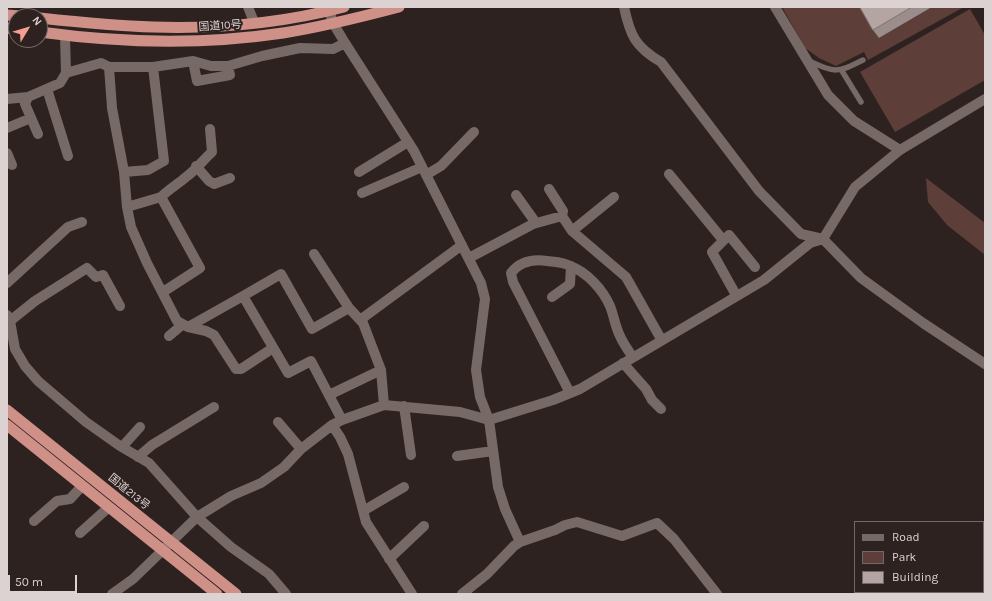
<!DOCTYPE html>
<meta charset="utf-8">
<style>
body{margin:0}
#map{position:relative;width:992px;height:601px;overflow:hidden;background:#2e2220;font-family:Karla,sans-serif}
canvas{display:block}
.frame{position:absolute;inset:0;border:8px solid #dbd2d1;pointer-events:none}
.legend{position:absolute;left:854px;top:521px;width:130px;height:72px;box-sizing:border-box;background:#2e2220;border:1px solid #736867;margin:0;padding:5px 7px;list-style:none;font-size:12px;color:#dbd2d1}
.legend li{display:flex;align-items:center;gap:8px;height:20px}
.legend b{width:20px;border:1px solid #736867}
.north{position:absolute;left:8px;top:8px;width:40px;height:40px;box-sizing:border-box;background:#2e2220;border:1px solid #736867;border-radius:50%;rotate:52deg;font-size:11px;font-weight:700;line-height:16px;text-align:center;color:#dbd2d1}
.north::after{content:'';display:block;margin:auto;width:14px;height:18px;background:#f59d90;clip-path:polygon(50% 0,100% 100%,50% 72%,0 100%)}
.scale{position:absolute;left:8px;top:575px;width:69px;height:18px;box-sizing:border-box;border:2px solid #dbd2d1;border-top:0;padding-left:5px;font-size:12px;line-height:14px;white-space:nowrap;color:#dbd2d1;-webkit-text-stroke:3px #2e2220;paint-order:stroke}
</style>
<div id="map">
<canvas width="992" height="601"></canvas>
<div class="frame"></div>
<ul class="legend">
<li><b style="height:5px;background:#776966"></b>Road</li>
<li><b style="height:11px;background:#5d3e39"></b>Park</li>
<li><b style="height:11px;background:#b4a4a2"></b>Building</li>
</ul>
<div class="north">N</div>
<div class="scale">50 m</div>
</div>
<script>
const ctx = document.querySelector('canvas').getContext('2d');
ctx.lineJoin = 'round';
function fill(path, color) {
  ctx.fillStyle = color;
  ctx.fill(path, 'evenodd');
}
function stroke(path, color, width, dash) {
  ctx.strokeStyle = color;
  ctx.lineWidth = width;
  ctx.lineCap = dash ? 'butt' : 'round';
  ctx.setLineDash(dash || []);
  ctx.stroke(path);
}
function label(font, color, halo, rows, align = 'center') {
  ctx.font = font + ' Karla,"Noto Sans JP",sans-serif';
  ctx.lineWidth = 4;
  ctx.setLineDash([]);
  ctx.textBaseline = 'middle';
  ctx.strokeStyle = halo;
  ctx.fillStyle = color;
  for (const [text, x, y, turn = 0] of rows) {
    ctx.save();
    ctx.translate(x, y);
    ctx.rotate((+turn || 0) * Math.PI / 180);
    ctx.textAlign = isNaN(turn) ? turn : align;
    if (halo) ctx.strokeText(text, 0, 0);
    ctx.fillText(text, 0, 0);
    ctx.restore();
  }
}
fill(new Path2D(`
 M782,7H861L879,38L932,7H964L868,60L864,52L836,66L819,58L805,48Z
 M970,9L985,35V80L895,132L860,72Z
 M926,178L985,223V255L947,225L928,202Z`), '#5d3e39');
stroke(new Path2D(`
 M809,61C836,73 837,73 863,60
 M842,71L861,102`), '#776966', 5.5);
stroke(new Path2D(`
 M248,7L254,22
 M328,7L333,23L345,43L414,151L481,283L485,299L476,370L480,397L489,420L498,487L505,509L520,542
 M624,7C630,35 635,47 661,62L759,191L801,234L823,239L861,278L923,323L985,364
 M65,36L66,73L101,63L109,67L112,108L124,172L127,207L131,227L147,263L177,321L188,327L243,296L288,373L311,361L342,420
 M193,61L197,81L230,75L228,66
 M109,67H153L193,61L211,66H228L262,56L300,48L333,49L345,43
 M47,89L68,156
 M28,97L25,104L38,134
 M7,99L28,97L60,83L66,73
 M7,128L31,118
 M7,153L12,165
 M196,166L209,181L214,184L230,178
 M124,172L148,170L164,161L153,67
 M359,172L408,142
 M669,174L723,240
 M426,175L441,166L474,132
 M549,189L563,211L562,216
 M362,193L422,167
 M516,195L536,223
 M161,197C169,189 178,184 186,177C196,170 203,160 212,152L210,129
 M127,207L161,197L200,268L163,292
 M572,231L614,197
 M469,258L533,224L562,216L572,231L626,277L661,339
 M7,283L68,227L82,222
 M736,295L712,252L729,235L755,267
 M243,296L281,274L312,329L349,308L314,254
 M552,297L570,284L571,266
 M349,308L363,323L381,370L384,405
 M7,315L10,321L15,349L25,366L38,381L86,422L120,446L149,463L197,517L231,547L269,574L286,594
 M360,320L462,245
 M10,321L35,301L87,268L96,277L103,275L120,306
 M188,327L206,331L214,335L236,369H241L273,348
 M169,336L182,325
 M623,363L646,389L652,400L661,409
 M570,393L513,282L511,273C520,261 533,259 547,261C554,262 563,262 570,266C587,272 603,290 610,306C614,316 615,326 620,336C623,343 628,350 632,356
 M329,395L381,370
 M404,406L411,455
 M278,422L301,449
 M332,425L340,437L348,454L366,522L412,594
 M122,447L140,427
 M457,456L493,451
 M138,457L152,445L214,407
 M363,511L404,487
 M34,521L57,501L70,499L82,486
 M80,533L109,507
 M983,556L985,555
 M389,559L424,526
 M112,594L133,579L197,517L231,496L261,483L284,467L301,449L332,425L342,420L384,405L460,412L489,420L553,400L580,389L764,280L810,243L823,239L855,187L900,150L854,121L828,95L775,7
 M462,594L487,574L514,546L520,542L555,530L565,525L577,522L622,536L657,523L674,539L717,594
 M904,594L909,592`), '#776966', 10);
stroke(new Path2D(`
 M900,150L985,99`), '#776966', 10);
stroke(new Path2D(`
 M7,15L20,16
 M40,18C77,22 115,26 153,27C216,29 283,23 344,7
 M7,28L16,29
 M40,32C120,43 203,45 283,33C322,27 361,17 399,7
 M7,410L236,594
 M7,425L217,594`), '#cf9087', 11);
fill(new Path2D(`
 M860,7H932L879,38L873,30Z`), '#9b8d8b');
const building = new Path2D(`
 M860,7H912L873,30Z`);
fill(building, '#b4a4a2');
stroke(building, '#7e7371', 1);
label('11px', '#dbd2d1', '#2e2220', [
 ["国道10号",220,26,-4],
 ["国道213号",129,492,39]
]);
</script>
